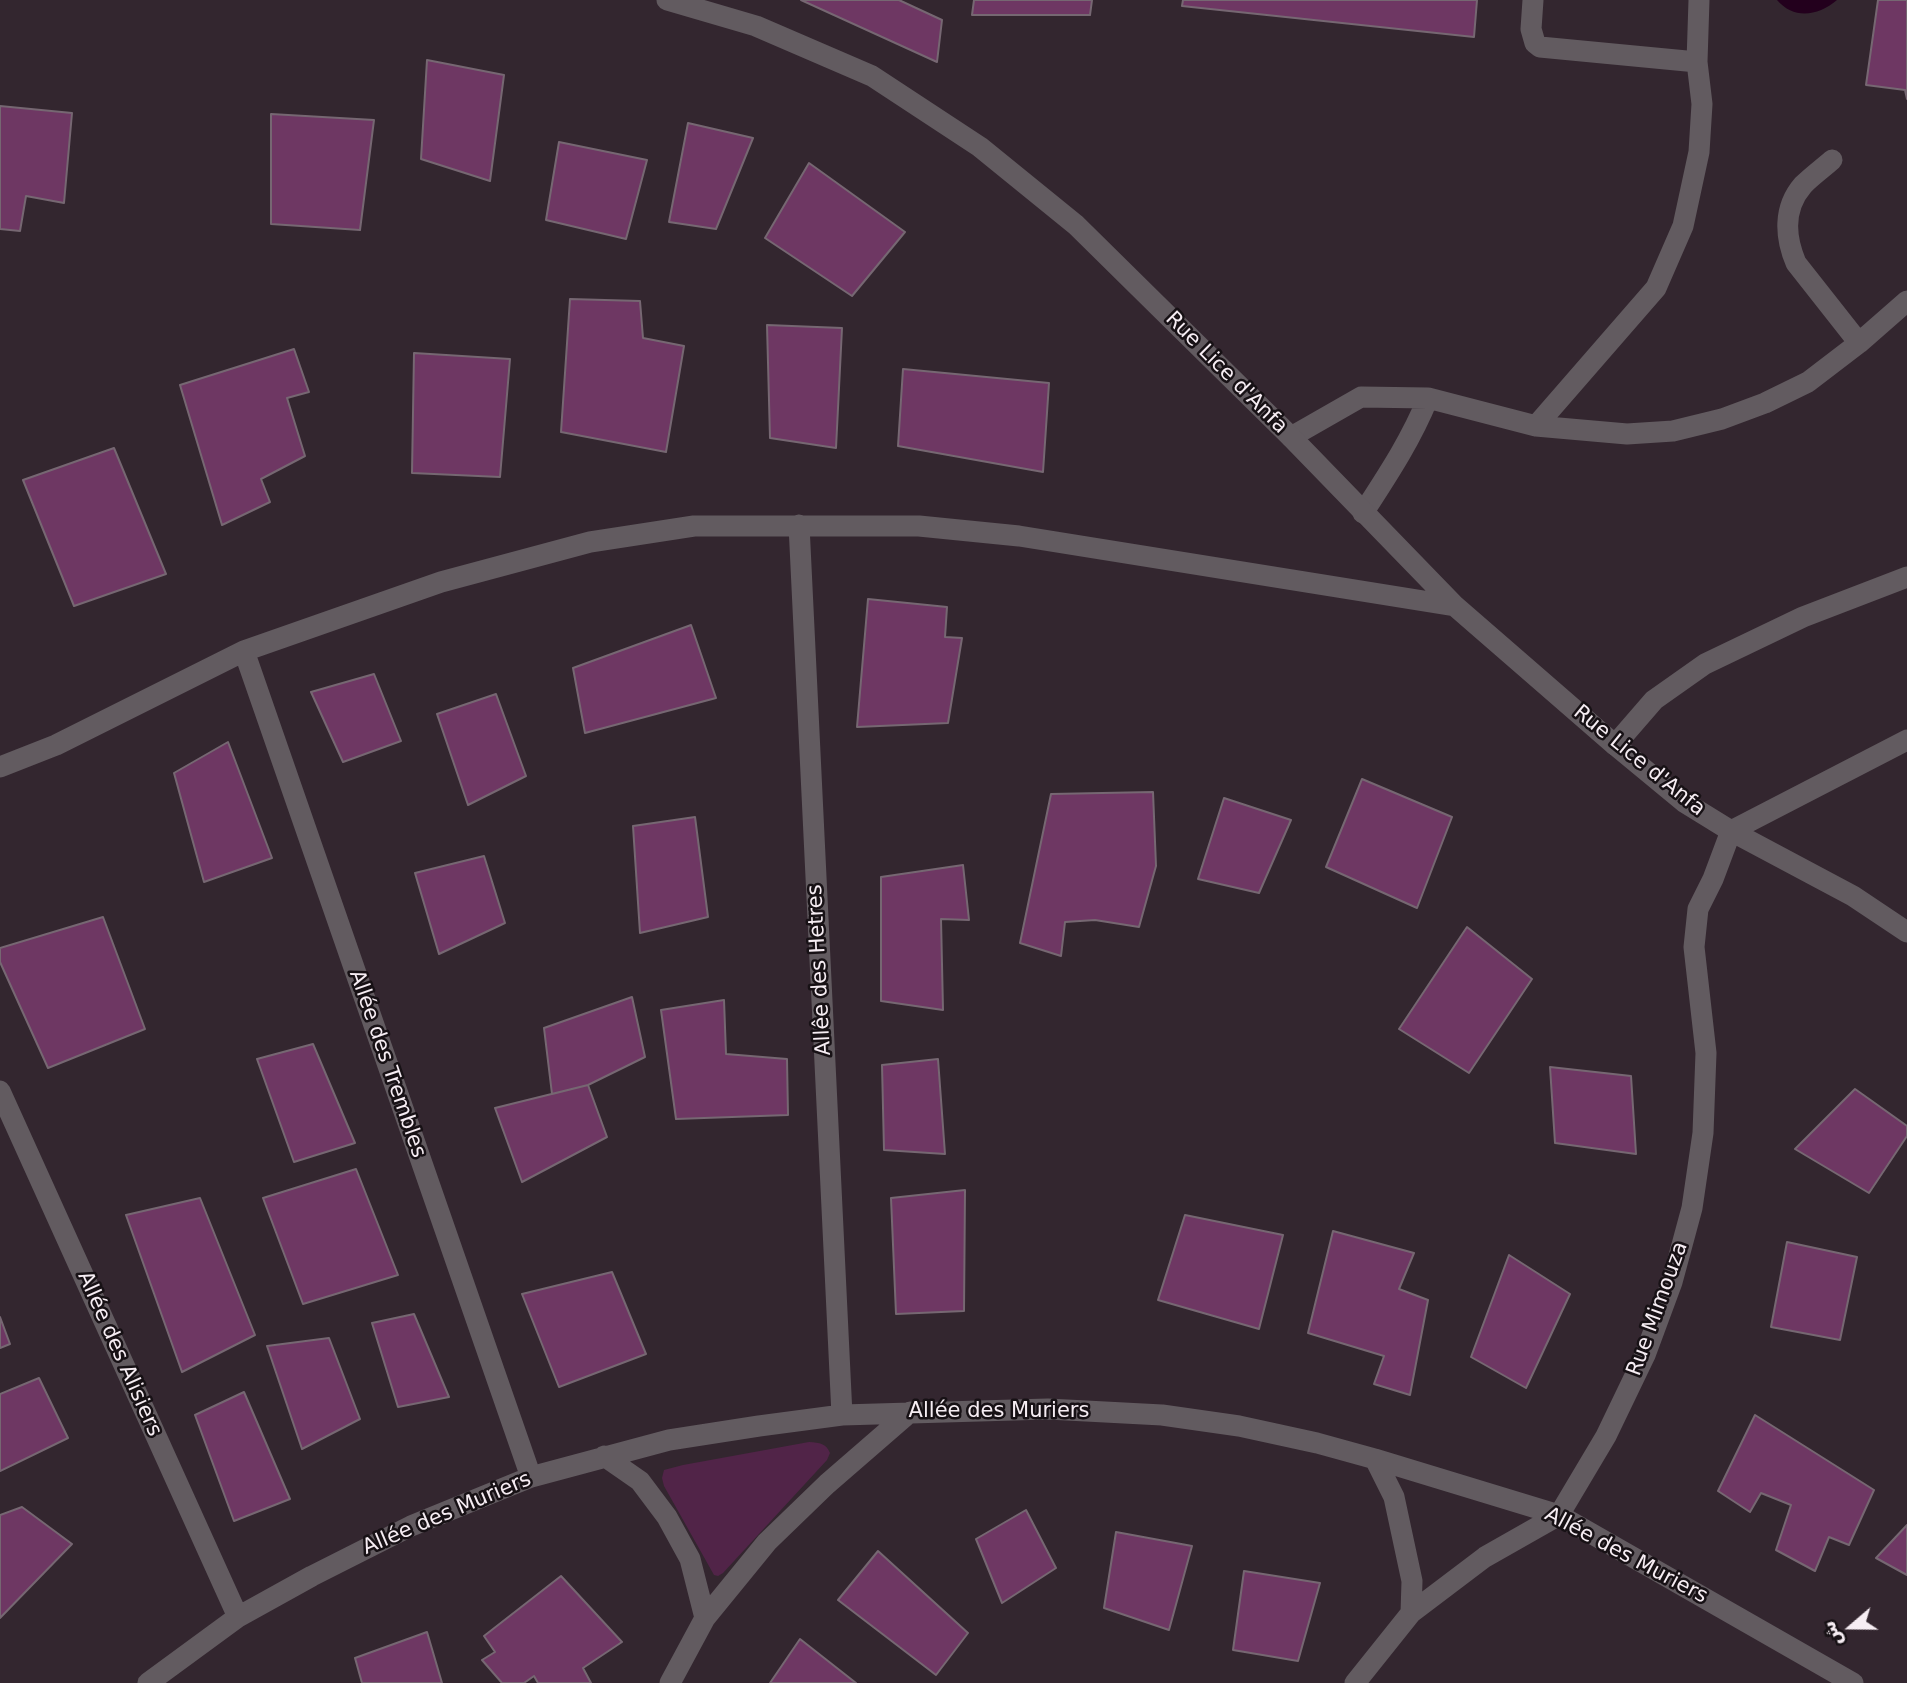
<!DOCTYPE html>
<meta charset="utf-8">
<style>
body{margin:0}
#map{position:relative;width:1907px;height:1683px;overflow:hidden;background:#33262f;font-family:"DejaVu Sans",Vazirmatn,sans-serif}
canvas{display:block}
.north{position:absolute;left:1816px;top:1592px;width:70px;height:70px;-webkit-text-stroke:5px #171115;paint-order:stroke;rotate:250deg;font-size:19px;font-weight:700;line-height:28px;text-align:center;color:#f6edf3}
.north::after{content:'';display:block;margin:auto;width:24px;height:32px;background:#f6edf3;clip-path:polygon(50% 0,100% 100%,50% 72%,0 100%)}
</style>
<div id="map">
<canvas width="1907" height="1683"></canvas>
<div class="north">ش</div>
</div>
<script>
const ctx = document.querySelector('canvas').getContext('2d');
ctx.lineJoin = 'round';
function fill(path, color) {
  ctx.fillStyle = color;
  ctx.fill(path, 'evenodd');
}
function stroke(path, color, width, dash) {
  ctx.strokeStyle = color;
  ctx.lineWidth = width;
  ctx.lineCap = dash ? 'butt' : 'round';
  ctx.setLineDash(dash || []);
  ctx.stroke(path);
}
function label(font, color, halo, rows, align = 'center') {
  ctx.font = font + ' "DejaVu Sans",sans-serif';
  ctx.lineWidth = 5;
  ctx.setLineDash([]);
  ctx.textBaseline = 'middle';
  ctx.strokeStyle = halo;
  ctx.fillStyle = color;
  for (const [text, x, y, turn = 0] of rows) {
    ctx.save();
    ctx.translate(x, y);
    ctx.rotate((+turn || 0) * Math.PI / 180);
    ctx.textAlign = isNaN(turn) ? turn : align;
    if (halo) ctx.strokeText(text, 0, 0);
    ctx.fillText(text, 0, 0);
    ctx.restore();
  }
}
fill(new Path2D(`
 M809,1442C820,1443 826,1443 830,1453L827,1460L723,1573L718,1576L714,1575L664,1486L662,1478L664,1470L683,1465Z`), '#512448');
fill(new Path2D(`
 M1777,0H1837C1818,16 1794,20 1777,0Z`), '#23001d');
const building = new Path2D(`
 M801,0H899L942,20L937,62Z
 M974,0H1092L1090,15H972Z
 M1183,0H1477L1474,37L1182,6Z
 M1878,0H1907V99L1905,90L1866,85Z
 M427,60L504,75L490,181L421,159Z
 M0,106L72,113L64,203L26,196L20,231L0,229Z
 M271,114L374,120L360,230L271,224Z
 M688,123L753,138L716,229L669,222Z
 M559,142L647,160L626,239L546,220Z
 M809,163L905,232L852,296L765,238Z
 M570,299L640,301L643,338L684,346L666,452L561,432Z
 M767,325L842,328L836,448L770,438Z
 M294,349L309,392L287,398L305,456L261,479L270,502L222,525L180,385Z
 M414,353L510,359L500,477L412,473Z
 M903,369L1049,383L1043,472L898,446Z
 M114,448L166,574L74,606L23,480Z
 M868,599L947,607L945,637L962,638L948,723L857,727Z
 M691,625L716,698L585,733L573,668Z
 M374,674L401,741L343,762L311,692Z
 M496,694L526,776L468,805L437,714Z
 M228,742L272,858L204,882L174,773Z
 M1362,779L1452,817L1417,908L1326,867Z
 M1153,792L1156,866L1139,927L1095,920L1065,922L1061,956L1020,943L1051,794Z
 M1224,798L1291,820L1259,893L1198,879Z
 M695,817L708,917L640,933L633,826Z
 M484,856L505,923L439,954L415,873Z
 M963,865L969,920L941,919L943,1010L881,1001V877Z
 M103,917L145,1029L48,1068L0,962V948Z
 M1467,927L1532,979L1469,1073L1399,1029Z
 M632,997L645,1057L588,1085L552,1094L544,1028Z
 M724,1000L726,1054L787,1059L788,1115L676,1119L661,1010Z
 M313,1044L355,1143L294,1162L257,1059Z
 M938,1059L945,1154L884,1150L882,1065Z
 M1550,1067L1631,1076L1636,1154L1555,1143Z
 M588,1085L607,1137L522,1182L495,1108Z
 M1855,1089L1907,1126V1136L1869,1193L1795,1149Z
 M356,1169L398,1275L303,1304L263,1198Z
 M965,1190L964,1311L896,1314L891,1198Z
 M200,1198L255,1335L182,1372L126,1215Z
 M1185,1215L1283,1235L1259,1329L1158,1300Z
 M1333,1231L1414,1253L1399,1289L1428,1300L1410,1395L1374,1384L1384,1356L1308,1333Z
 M1787,1242L1857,1257L1840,1340L1771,1327Z
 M1509,1255L1570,1294L1526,1388L1471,1357Z
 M612,1272L646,1354L559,1387L522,1294Z
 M414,1314L449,1397L398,1407L372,1323Z
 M0,1317L10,1344L0,1348Z
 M329,1338L360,1419L302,1449L267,1346Z
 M39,1378L68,1438L0,1471V1394Z
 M244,1392L290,1499L234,1521L195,1415Z
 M1755,1415L1874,1490L1849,1545L1829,1537L1815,1571L1776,1550L1791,1505L1761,1493L1750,1512L1718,1491Z
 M22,1507L72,1544L0,1618V1515Z
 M1026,1510L1056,1568L1002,1603L976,1539Z
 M1907,1525V1575L1876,1558Z
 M1116,1532L1192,1546L1169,1630L1104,1608Z
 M878,1551L968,1633L936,1675L838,1600Z
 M1244,1571L1320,1583L1298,1661L1233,1650Z
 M561,1576L622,1642L583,1668L591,1683H538L534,1676L524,1683H502L482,1660L495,1652L484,1636Z
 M427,1632L442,1683H362L355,1658Z
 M800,1639L856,1683H770Z`);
fill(building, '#6e3763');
stroke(building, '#766772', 2);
stroke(new Path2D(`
 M1533,0L1531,29L1535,43L1540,47L1697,62
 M1832,160C1823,168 1812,176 1803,185C1783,208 1785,237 1796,263L1859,343
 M1536,426L1656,288L1683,226L1699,152L1702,104L1697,62L1699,0
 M1291,437L1361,397L1428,398L1536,426L1627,434L1673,431L1722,419L1765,403L1808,382L1859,343L1907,301
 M1363,513C1387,476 1411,440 1428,398
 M1615,745L1654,700L1705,664L1803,617L1907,577`), '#625b60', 21);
stroke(new Path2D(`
 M667,0L756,26L872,76L980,147L1076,225L1291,437L1455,606L1615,745L1684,802L1731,831L1853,896L1907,932
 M799,525L842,1415
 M244,651L531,1477
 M0,767L56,745L244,651L441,582L590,542L694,526H919L1019,536L1455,606
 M1731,831L1907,740
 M0,1091L238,1617
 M604,1456L640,1481L667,1517L690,1559L705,1618
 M1375,1459L1394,1497L1412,1581L1411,1613
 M148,1683L238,1617L312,1576L411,1526L531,1477L669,1440L759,1426L842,1415L1048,1409L1162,1415L1239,1426L1317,1443L1375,1459L1559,1515L1853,1683
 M670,1683L705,1618L767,1542L827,1484L910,1412
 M1355,1683L1411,1613L1485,1557L1559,1515L1606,1436L1645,1355L1672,1282L1692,1208L1703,1133L1706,1053L1694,947L1698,909L1713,879L1731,831`), '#625b60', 21);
label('21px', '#f6edf3', '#171115', [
 ["Rue Lice d'Anfa",1226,373,45],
 ["Rue Lice d'Anfa",1639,761,39],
 ["Allêe des Hetres",820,970,-93],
 ["Allée des Trembles",387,1064,71],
 ["Rue Mimouza",1658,1309,-70],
 ["Allée des Alisiers",119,1354,66],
 ["Allée des Muriers",999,1412],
 ["Allée des Muriers",447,1514,-23],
 ["Allée des Muriers",1626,1556,28]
]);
</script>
